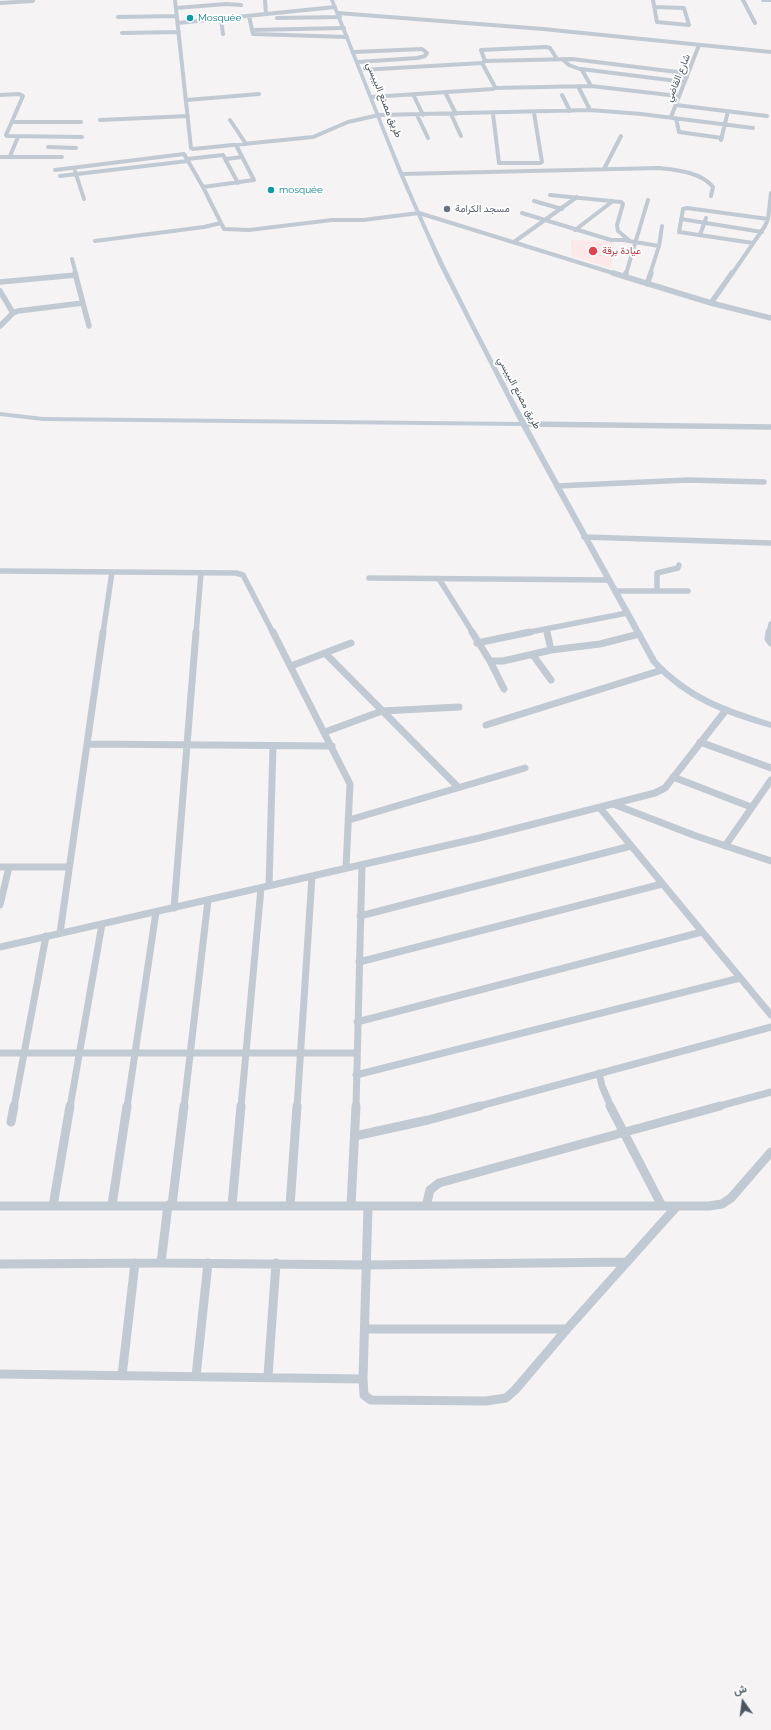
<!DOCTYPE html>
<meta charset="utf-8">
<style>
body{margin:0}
#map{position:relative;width:771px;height:1730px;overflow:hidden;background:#f5f3f3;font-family:Raleway,Vazirmatn,sans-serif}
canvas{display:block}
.north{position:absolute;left:723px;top:1682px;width:40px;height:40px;-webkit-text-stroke:3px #fff;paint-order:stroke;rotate:346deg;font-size:11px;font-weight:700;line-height:16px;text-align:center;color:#4a5661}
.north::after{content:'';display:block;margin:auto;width:14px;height:18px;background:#4a5661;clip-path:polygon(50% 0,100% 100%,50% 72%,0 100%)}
</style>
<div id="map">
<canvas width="771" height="1730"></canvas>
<div class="north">ش</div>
</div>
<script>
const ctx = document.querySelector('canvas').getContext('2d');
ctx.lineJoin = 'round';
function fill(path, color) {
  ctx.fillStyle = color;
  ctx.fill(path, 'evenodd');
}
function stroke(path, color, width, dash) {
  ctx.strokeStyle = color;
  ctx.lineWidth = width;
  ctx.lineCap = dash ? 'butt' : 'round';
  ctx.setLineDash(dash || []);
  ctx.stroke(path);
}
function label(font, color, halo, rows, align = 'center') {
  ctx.font = font + ' Raleway,Vazirmatn,sans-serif';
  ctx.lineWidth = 3.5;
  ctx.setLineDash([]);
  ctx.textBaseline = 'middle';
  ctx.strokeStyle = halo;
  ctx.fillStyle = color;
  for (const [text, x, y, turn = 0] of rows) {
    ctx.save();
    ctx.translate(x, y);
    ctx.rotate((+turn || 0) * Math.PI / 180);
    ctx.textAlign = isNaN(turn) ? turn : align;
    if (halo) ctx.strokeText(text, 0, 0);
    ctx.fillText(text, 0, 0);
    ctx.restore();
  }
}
fill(new Path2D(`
 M571,240L614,242L611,268L572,256Z`), '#fce8e6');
stroke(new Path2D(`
 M175,0L191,148L193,149L313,137L348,122L379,115L590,110L578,86
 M265,0L266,14
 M653,0L657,22L689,25
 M743,0L755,23
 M763,0H771
 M0,3L33,1
 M654,7L684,8L689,25
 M176,8L226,4L241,5
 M338,13L543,29L771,52
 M249,16L253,34L347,37
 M118,17L177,16
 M277,18L340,17
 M221,19L223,34
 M178,23L335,7
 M252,30L344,28
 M122,33L179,32
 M354,52L422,49L427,53L425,56L417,58L358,62
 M562,59L569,65L582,70L591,86
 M485,61L481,50L546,47L550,48L557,59
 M581,69L685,82
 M361,70L482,63L485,61L572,59L677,72L687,77
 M494,88L591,86L678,96
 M445,92L456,114
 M413,94L423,115
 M0,95L19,94L23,96L6,135L7,136L82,137
 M562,95L570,111
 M371,97L493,89L495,87L482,63
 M187,100L259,94
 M676,105L767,116
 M590,110L641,114L753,128
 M451,114L461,136
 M493,114L499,163H540L542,162L534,113
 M417,115L428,138
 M671,117L699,45
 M676,118L679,132L722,138
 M100,120L188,116
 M230,120L246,144
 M12,122H81
 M721,140L728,111
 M48,147L76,148
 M10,156L18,137
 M0,157H62
 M187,159L223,155L238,183
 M226,159L242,157
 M604,169L621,136
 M55,170L184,154L203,187L224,229L249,230L332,220H363L419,213L616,274
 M75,171L84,199
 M402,174L659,168C677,170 701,172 713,187L711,196
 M60,176L188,161
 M203,187L254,180L236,145
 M550,195L621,202L623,204L617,225L618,231L630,241
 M534,201L562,209
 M522,213L611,240H623L659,246
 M681,219L762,232
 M575,230L613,201
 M700,235L706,218
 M95,241L204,227L221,223
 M514,242L577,197
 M753,243L679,232L683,209L687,208L768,219
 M72,259L76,274
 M626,274L648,200
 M650,274L659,246L662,226
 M732,274L765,226L768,219L771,193`), '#c1cad2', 4);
stroke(new Path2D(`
 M75,273L89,326
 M613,273L711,303L771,318
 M625,276L626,273
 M0,282L76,275
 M647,284L651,273
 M0,291L13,313
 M711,303L732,273
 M0,326L13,313L18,311L83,303
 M523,424L771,427
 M557,486L688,480L764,482
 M584,537L771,543
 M0,571L236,573L243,575L273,633
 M369,578L609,580
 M439,579L473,633
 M615,591H688
 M657,591V573L678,568L679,565
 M546,629L547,633
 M103,633L112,572
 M196,633L201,573
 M525,633L627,613
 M769,633L771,624`), '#c1cad2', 5.5);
stroke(new Path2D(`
 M273,632L350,784L346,868
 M472,632L490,661L504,689
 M547,632L551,650
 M769,632L768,639L771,643
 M477,643L530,632
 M325,653L458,787
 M533,655L551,680
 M490,661H503L551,650L600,644L639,634
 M291,666L351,643
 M486,725L662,670
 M325,732L382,711L459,707
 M700,742L771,768
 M87,744L332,746
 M673,777L751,807
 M613,804L696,836L771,861
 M600,808L771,1015
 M349,820L525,768
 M725,846L771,780
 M0,867H69
 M269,886L273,746
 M0,905L9,867
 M174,908L196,632
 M360,916L631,846
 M60,933L103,632
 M0,947L479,838L655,793L665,788L726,710
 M359,962L662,884
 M357,1022L702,932
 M0,1053H356
 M599,1073L602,1086L611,1107
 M356,1075L740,978
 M14,1107L46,936
 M70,1107L102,924
 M127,1107L156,912
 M184,1107L208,900
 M241,1107L261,888
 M297,1107L312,876
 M356,1107L362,865
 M476,1107L771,1027
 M716,1107L771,1092`), '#c1cad2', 7);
stroke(new Path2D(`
 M610,1106L662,1206
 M11,1122L14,1106
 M355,1136L428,1120L480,1106
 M112,1205L127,1106
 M172,1205L184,1106
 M232,1205L241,1106
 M0,1206H709L722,1204L731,1198L771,1152
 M53,1206L70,1106
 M290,1206L297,1106
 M351,1206L356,1106
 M368,1206L363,1379L364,1395L371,1400L486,1401L506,1398L515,1390L567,1329L677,1206
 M426,1206L430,1190L439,1183L720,1106
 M161,1263L168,1205
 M0,1264L161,1263L367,1265L627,1262
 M365,1329H567
 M0,1374L363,1379
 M122,1376L135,1263
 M196,1376L208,1263
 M268,1376L276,1263`), '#c1cad2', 9);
fill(new Path2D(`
 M330,0H334C370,89 403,180 445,266C511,400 585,529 657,660C691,696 725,707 771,722V728C724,715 685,700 651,663L521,426L43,421L0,416V412L43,417L519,422L439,265L399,174Z`), '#c1cbd6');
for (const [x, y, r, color] of [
 [190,18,4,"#0f9aa8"],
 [271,190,4,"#0f9aa8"],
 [447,209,4,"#6b7280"],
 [593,251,5,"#e0444e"]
]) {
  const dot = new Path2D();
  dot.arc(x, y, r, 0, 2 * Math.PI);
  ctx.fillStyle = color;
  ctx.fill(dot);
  stroke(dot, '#fff', 1.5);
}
label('10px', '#0d838f', '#fff', [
 ["Mosquée",198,18],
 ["mosquée",279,190]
], 'left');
label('10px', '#4a5661', '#fff', [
 ["شارع القاضي",678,78,-68],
 ["طريق مصنع البيبسي",384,100,68],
 ["طريق مصنع البيبسي",519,393,62]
]);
label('10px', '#5b616d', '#fff', [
 ["مسجد الكرامة",455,209]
], 'left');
label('10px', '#be3a42', '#fff', [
 ["عيادة برقة",602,251]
], 'left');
</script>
